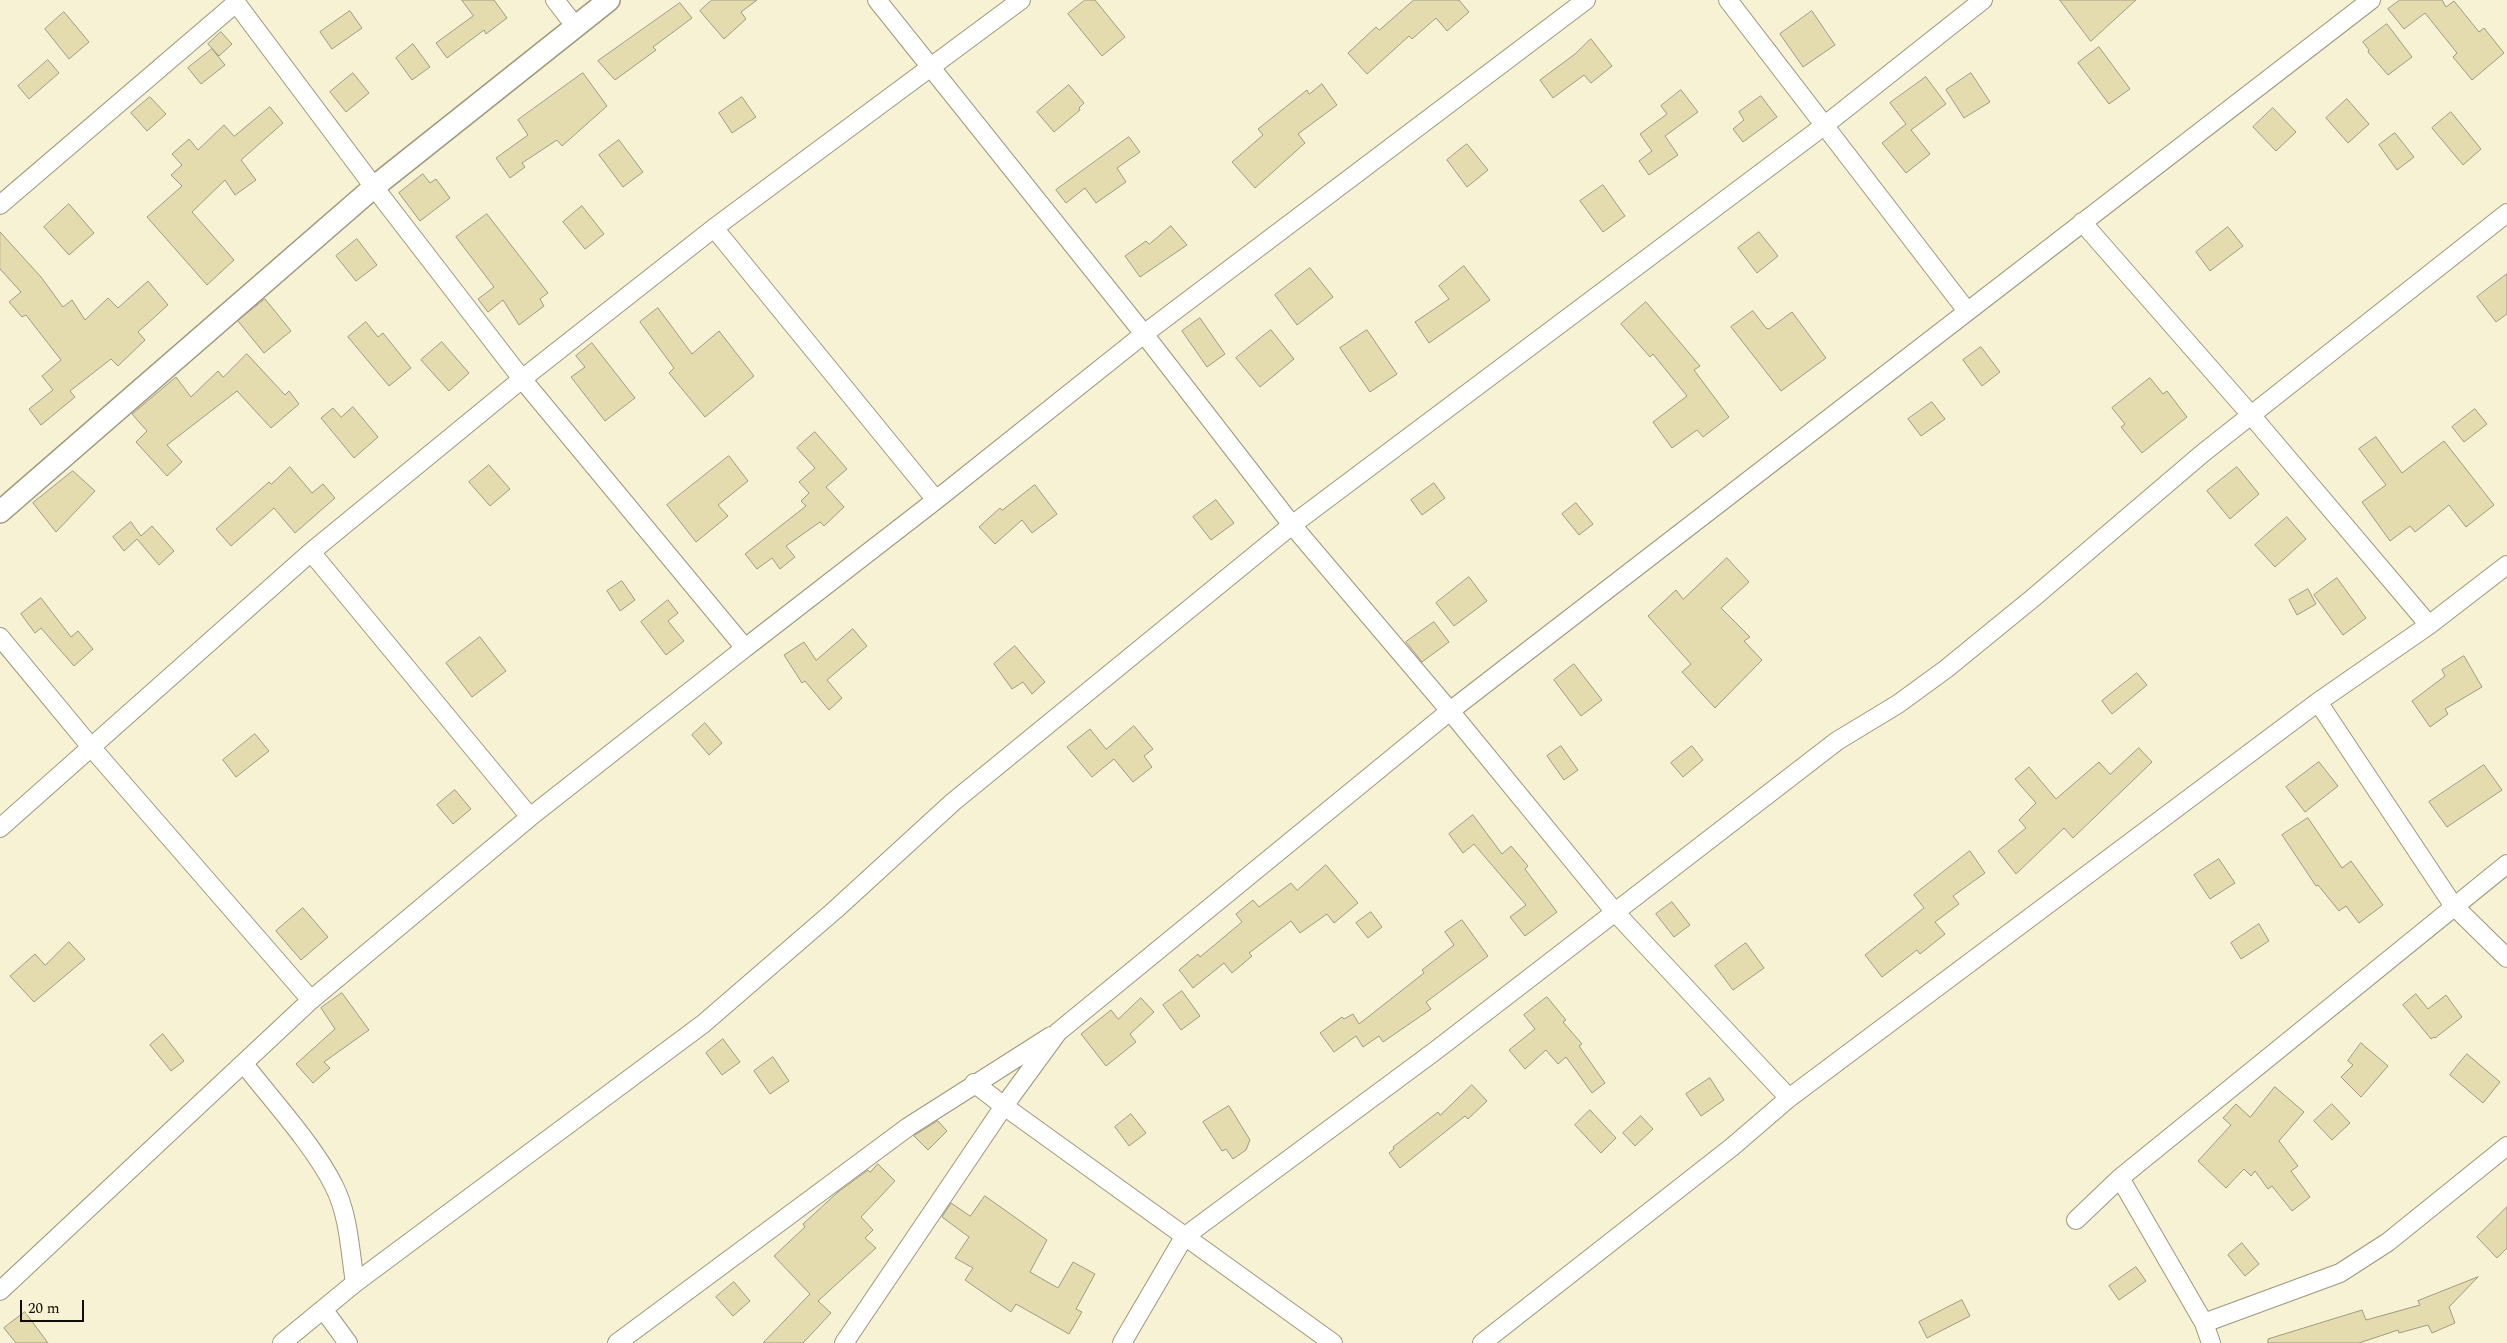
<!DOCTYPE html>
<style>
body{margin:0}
#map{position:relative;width:2507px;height:1343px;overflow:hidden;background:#f8f2d5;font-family:Spectral,serif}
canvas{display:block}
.scale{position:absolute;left:20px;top:1300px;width:64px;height:22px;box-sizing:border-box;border:2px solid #0e0c04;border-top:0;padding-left:6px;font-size:15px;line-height:18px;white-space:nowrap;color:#0e0c04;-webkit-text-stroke:4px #f8f2d5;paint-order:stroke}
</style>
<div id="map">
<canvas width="2507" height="1343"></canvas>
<div class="scale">20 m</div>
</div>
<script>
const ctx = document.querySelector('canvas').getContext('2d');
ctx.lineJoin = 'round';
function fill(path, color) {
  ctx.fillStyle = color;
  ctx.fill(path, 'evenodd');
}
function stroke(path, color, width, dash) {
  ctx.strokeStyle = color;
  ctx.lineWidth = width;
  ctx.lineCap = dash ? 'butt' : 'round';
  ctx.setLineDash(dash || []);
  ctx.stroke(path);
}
const building = new Path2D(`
 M462,0H494L507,18L486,34L484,30L447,58L436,43L473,16Z
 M712,0H757L741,12L746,19L724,39L700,11Z
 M1085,0H1095L1125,37L1102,56L1068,14Z
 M1414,0H1459L1469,12L1447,31L1436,18L1412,39L1409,36L1367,74L1348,53L1376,27L1379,30Z
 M2060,0H2136L2091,41Z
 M2400,0H2442L2446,7L2454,1L2479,32L2484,28L2504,53L2472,80L2453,57L2457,53L2425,13L2404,29L2388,9Z
 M680,3L692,18L653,47L656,50L615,80L598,61Z
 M350,11L362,28L332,49L320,32Z
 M1812,11L1835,45L1803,67L1780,34Z
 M64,12L89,42L69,59L45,29Z
 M2387,24L2412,57L2388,75L2368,52L2369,50L2363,42Z
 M221,32L232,44L219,56L208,44Z
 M1591,39L1612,66L1591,83L1584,75L1553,98L1540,80L1575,54Z
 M413,44L430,67L412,80L396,58Z
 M2099,47L2130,89L2109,104L2078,63Z
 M212,49L225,65L201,84L188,68Z
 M48,60L59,73L29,99L18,86Z
 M353,73L369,93L346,112L330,92Z
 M583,73L607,106L562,146L557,140L522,163L525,167L510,178L496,158L528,135L518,120Z
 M1971,73L1990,102L1964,118L1946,90Z
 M1926,77L1946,104L1911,130L1930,154L1906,173L1882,143L1906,124L1890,103Z
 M1322,84L1337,105L1298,134L1305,143L1255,188L1232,162L1263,135L1258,129L1307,90L1309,94Z
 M1069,85L1084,103L1079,108L1080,110L1054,132L1037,112Z
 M1681,90L1698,112L1665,136L1678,155L1649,175L1639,161L1652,151L1640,134L1667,114L1661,106Z
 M1761,96L1777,117L1743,142L1733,129L1744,120L1739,112Z
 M150,97L166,114L147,131L131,113Z
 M742,97L756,117L732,133L719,113Z
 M2347,99L2369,124L2348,143L2326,118Z
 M270,107L283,123L241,160L256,180L235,195L225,180L192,212L234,260L207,285L147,217L182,186L171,175L182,165L172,154L189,139L198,150L224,125L234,136Z
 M2273,108L2296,132L2276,151L2253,127Z
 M2451,112L2481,149L2463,165L2432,128Z
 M2395,133L2414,157L2397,170L2379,145Z
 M1129,137L1140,152L1117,168L1126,182L1096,203L1085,188L1066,203L1056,190Z
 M619,140L643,172L623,187L599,155Z
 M1467,144L1488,170L1467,187L1447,160Z
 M423,174L430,183L436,179L450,198L420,221L399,193Z
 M1603,185L1625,216L1603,232L1580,201Z
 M69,204L94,233L69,255L44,227Z
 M582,206L604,234L585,249L563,222Z
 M487,214L548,293L540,299L544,306L519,325L503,300L488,312L478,299L494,287L456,237Z
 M1171,226L1187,245L1140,277L1125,256L1146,241L1149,244Z
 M2228,227L2243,246L2210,271L2196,252Z
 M0,232L41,277L63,307L72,300L85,320L108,298L118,308L148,281L168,305L138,332L145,340L118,366L111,359L70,391L75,397L41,425L29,409L53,390L42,376L61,360L26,315L22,317L9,302L21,292L0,269Z
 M1759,232L1778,256L1757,273L1738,248Z
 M357,239L377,265L356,281L336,256Z
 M1464,266L1490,300L1429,343L1415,322L1449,299L1439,286Z
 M1310,268L1333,297L1297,325L1275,295Z
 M2507,274V314L2496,322L2477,297Z
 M265,299L291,331L264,353L238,321Z
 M1646,302L1700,366L1694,370L1729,417L1703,437L1697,430L1672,448L1653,422L1687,396L1653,354L1650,357L1621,324Z
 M658,308L692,354L719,331L754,376L705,417L669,373L674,368L640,322Z
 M1753,311L1766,328L1769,329L1792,312L1826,358L1781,391L1731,327Z
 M1200,318L1225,354L1207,367L1182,331Z
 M366,322L378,337L383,333L411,368L389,386L348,337Z
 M1271,330L1294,359L1260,387L1236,358Z
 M1367,330L1397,374L1370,392L1340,348Z
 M442,342L469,373L449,391L421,360Z
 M592,343L635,398L605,421L571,377L585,367L576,356Z
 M1981,347L2000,372L1982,386L1963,360Z
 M247,354L285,395L289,391L299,404L271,428L237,391L167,445L182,462L167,476L136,442L147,431L132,414L176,377L191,397L218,371L223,377Z
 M2150,378L2163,394L2167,391L2187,417L2142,453L2121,427L2125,424L2112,408Z
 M1932,402L1945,419L1921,436L1908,419Z
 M353,407L378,437L354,458L321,418L333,408L341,417Z
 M2475,409L2487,424L2464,442L2452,427Z
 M815,432L847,469L826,487L844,507L824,526L820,522L786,546L795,557L780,569L772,558L757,569L745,554L806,506L801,501L809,493L799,482L815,468L797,448Z
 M2376,437L2402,473L2444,441L2494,505L2466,527L2449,505L2415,532L2410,526L2390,541L2362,502L2386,485L2359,449Z
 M729,456L748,481L718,505L728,516L696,542L667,505Z
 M489,465L510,489L490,506L469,482Z
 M290,467L312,493L323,484L335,498L295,533L274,508L231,546L216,529L269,482L271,484Z
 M2237,467L2259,494L2230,519L2207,491Z
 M73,471L95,491L56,532L33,503Z
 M1434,483L1445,498L1422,515L1411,500Z
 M1035,485L1057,514L1032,533L1022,520L995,544L979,527L1000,508L1002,510Z
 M1216,500L1234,523L1211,540L1193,517Z
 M1576,503L1593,524L1579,535L1562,514Z
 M2287,517L2306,539L2275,567L2255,545Z
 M131,522L141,536L152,526L174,551L159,565L137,539L124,551L113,537Z
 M1727,558L1749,582L1721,608L1750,637L1744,641L1762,660L1715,708L1682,672L1691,664L1648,616L1676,590L1683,599Z
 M1469,577L1487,601L1454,626L1436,603Z
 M2337,578L2366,618L2343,635L2314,595Z
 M622,581L635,600L620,611L607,591Z
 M2308,589L2316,604L2297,615L2289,600Z
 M41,598L71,637L78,631L93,649L74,666L41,628L35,633L21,614Z
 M668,600L678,613L668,621L684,641L666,655L641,622Z
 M1434,622L1449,642L1422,662L1406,642Z
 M853,629L867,646L827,680L842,698L829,710L805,681L802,683L784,655L804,642L816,660Z
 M480,637L506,671L472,697L446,663Z
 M1015,646L1045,682L1032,694L1023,682L1012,689L994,664Z
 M2464,656L2482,687L2445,709L2448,714L2430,727L2412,701L2445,676L2442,670Z
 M1574,664L1602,700L1581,716L1554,680Z
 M2137,673L2147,685L2112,714L2102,701Z
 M705,723L722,743L709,755L692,735Z
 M1134,726L1153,749L1144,756L1152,767L1133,782L1114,759L1092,777L1067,747L1090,729L1106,749Z
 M255,734L269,751L236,777L223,760Z
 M1561,746L1578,770L1564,780L1547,756Z
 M1692,746L1703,760L1683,777L1671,763Z
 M2139,748L2152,762L2073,838L2064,828L2016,874L1998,851L2026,828L2019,820L2036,803L2015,779L2029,767L2056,799L2099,762L2110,774Z
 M2319,762L2338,786L2305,812L2286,787Z
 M2484,765L2502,790L2447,827L2429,802Z
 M455,790L471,809L453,824L437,805Z
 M1473,815L1502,854L1511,846L1528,866L1525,869L1557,912L1525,936L1510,917L1526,905L1474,844L1463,853L1449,834Z
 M2308,818L2342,868L2351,861L2383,905L2359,923L2346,906L2339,911L2318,885L2316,886L2282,835Z
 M1970,851L1985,873L1953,896L1959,904L1935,922L1945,934L1920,954L1917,950L1882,977L1865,955L1924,908L1914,895Z
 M2219,859L2235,883L2210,899L2194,875Z
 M1326,865L1358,903L1334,923L1327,914L1300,933L1291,921L1249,953L1252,956L1232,973L1224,963L1193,988L1179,970L1198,954L1200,957L1242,922L1236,914L1253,900L1259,907L1291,883L1297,890Z
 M1672,902L1690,925L1674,937L1656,914Z
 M303,908L328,937L301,960L276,931Z
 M1371,912L1382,927L1368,938L1356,923Z
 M1462,920L1488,956L1426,1002L1431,1009L1383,1042L1379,1036L1363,1047L1356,1036L1334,1052L1320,1033L1342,1017L1344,1019L1353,1014L1359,1024L1424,973L1422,970L1454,945L1445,932Z
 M2259,924L2269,941L2241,959L2231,943Z
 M69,942L85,959L34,1002L10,976L35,954L45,965Z
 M1746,943L1764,968L1733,990L1715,966Z
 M1182,991L1200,1016L1181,1030L1163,1005Z
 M342,993L369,1030L324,1062L330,1068L313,1083L296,1064L335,1029L321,1008Z
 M2416,994L2428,1009L2446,995L2462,1017L2435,1038L2434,1037L2431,1039L2403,1005Z
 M1547,997L1566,1020L1563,1022L1582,1044L1579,1046L1605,1083L1592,1093L1566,1057L1558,1064L1546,1050L1525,1069L1509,1050L1535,1029L1524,1015Z
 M1141,998L1154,1012L1130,1034L1136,1042L1106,1066L1081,1034L1111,1010L1118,1019Z
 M163,1034L184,1061L171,1071L150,1045Z
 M723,1039L740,1062L722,1075L706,1053Z
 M2361,1043L2388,1066L2361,1097L2341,1077L2353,1065L2348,1061Z
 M2467,1054L2500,1082L2483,1103L2450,1075Z
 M773,1057L789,1081L770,1094L754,1071Z
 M1710,1078L1724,1100L1701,1116L1686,1094Z
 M1472,1085L1487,1101L1468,1119L1465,1116L1400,1168L1389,1153L1394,1149L1393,1147L1438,1112L1440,1115Z
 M2275,1087L2304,1112L2279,1141L2298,1166L2291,1171L2310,1197L2292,1211L2272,1186L2268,1189L2255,1171L2251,1176L2244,1169L2226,1188L2198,1161L2231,1125L2223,1118L2236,1104L2250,1117Z
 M2332,1104L2350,1123L2332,1140L2314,1121Z
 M1229,1106L1250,1140L1246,1150L1233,1159L1226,1149L1222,1151L1203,1122Z
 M1590,1110L1616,1138L1601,1153L1575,1125Z
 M1131,1114L1146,1133L1129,1146L1115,1127Z
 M1641,1116L1653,1129L1635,1146L1623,1133Z
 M938,1121L947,1131L928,1150L914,1136Z
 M878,1164L895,1181L861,1217L873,1230L865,1238L876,1248L818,1301L831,1313L803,1343H763L810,1294L774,1256L805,1227L803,1224L838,1192L868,1170L870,1172Z
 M985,1196L1047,1240L1030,1272L1058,1288L1073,1262L1095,1274L1076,1309L1082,1312L1069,1334L1016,1304L1011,1312L965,1280L973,1268L955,1258L969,1237L942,1217L951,1203L970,1216Z
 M2507,1207V1248L2497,1258L2477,1237Z
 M2242,1243L2259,1264L2245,1276L2228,1255Z
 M2136,1267L2146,1281L2119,1300L2109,1286Z
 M2478,1277L2449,1307L2455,1323L2432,1333L2428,1325L2399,1333L2398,1330L2359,1343H2268V1339L2362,1310L2366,1320L2420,1305L2418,1301Z
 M734,1282L750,1301L733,1316L716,1297Z
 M1962,1300L1970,1316L1927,1338L1919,1322Z
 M25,1312L48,1343H16L4,1328Z`);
fill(building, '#e4dbae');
stroke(building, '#a09b80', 1);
const minor = new Path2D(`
 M234,0L374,187L522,379L745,648L936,500L1144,334L1586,0
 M555,0L575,26
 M877,0L1144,334L1292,525L1450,711L1614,911L1789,1098L1732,1147L1482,1343
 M1728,0L1967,311
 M0,205L236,3
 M2082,222L2251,415L2429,625
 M714,228L936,500
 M311,552L530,817
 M0,637L91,747L311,1000
 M2318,702L2453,905L2507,958
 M0,828L311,552L522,379L714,228L1021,0
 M244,1064C272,1100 315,1147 334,1186C349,1215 350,1252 355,1283
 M974,1083L1004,1106L1058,1032L1450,711L2371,0
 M1789,1098L2318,702L2429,625L2507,565
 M2120,1178L2204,1323L2211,1343
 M2076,1220L2120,1178L2507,864
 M0,1291L311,1000L530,817L745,648
 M323,1309L348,1343
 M2204,1323L2340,1273L2388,1242L2507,1146
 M282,1343L355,1283L703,1024L835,910L953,802L1292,525L1825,125L1983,0
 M617,1343L908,1127L1051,1036
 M844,1343L1004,1106L1333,1343
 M1122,1343L1184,1237L1435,1051L1837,741L1898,704L1946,669L2033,598L2203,453L2507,213`);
const tertiary = new Path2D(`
 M0,512L374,187L609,0`);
stroke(minor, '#9d977c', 20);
stroke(tertiary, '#9d977c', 24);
stroke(minor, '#fff', 18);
stroke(tertiary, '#fff', 21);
</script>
